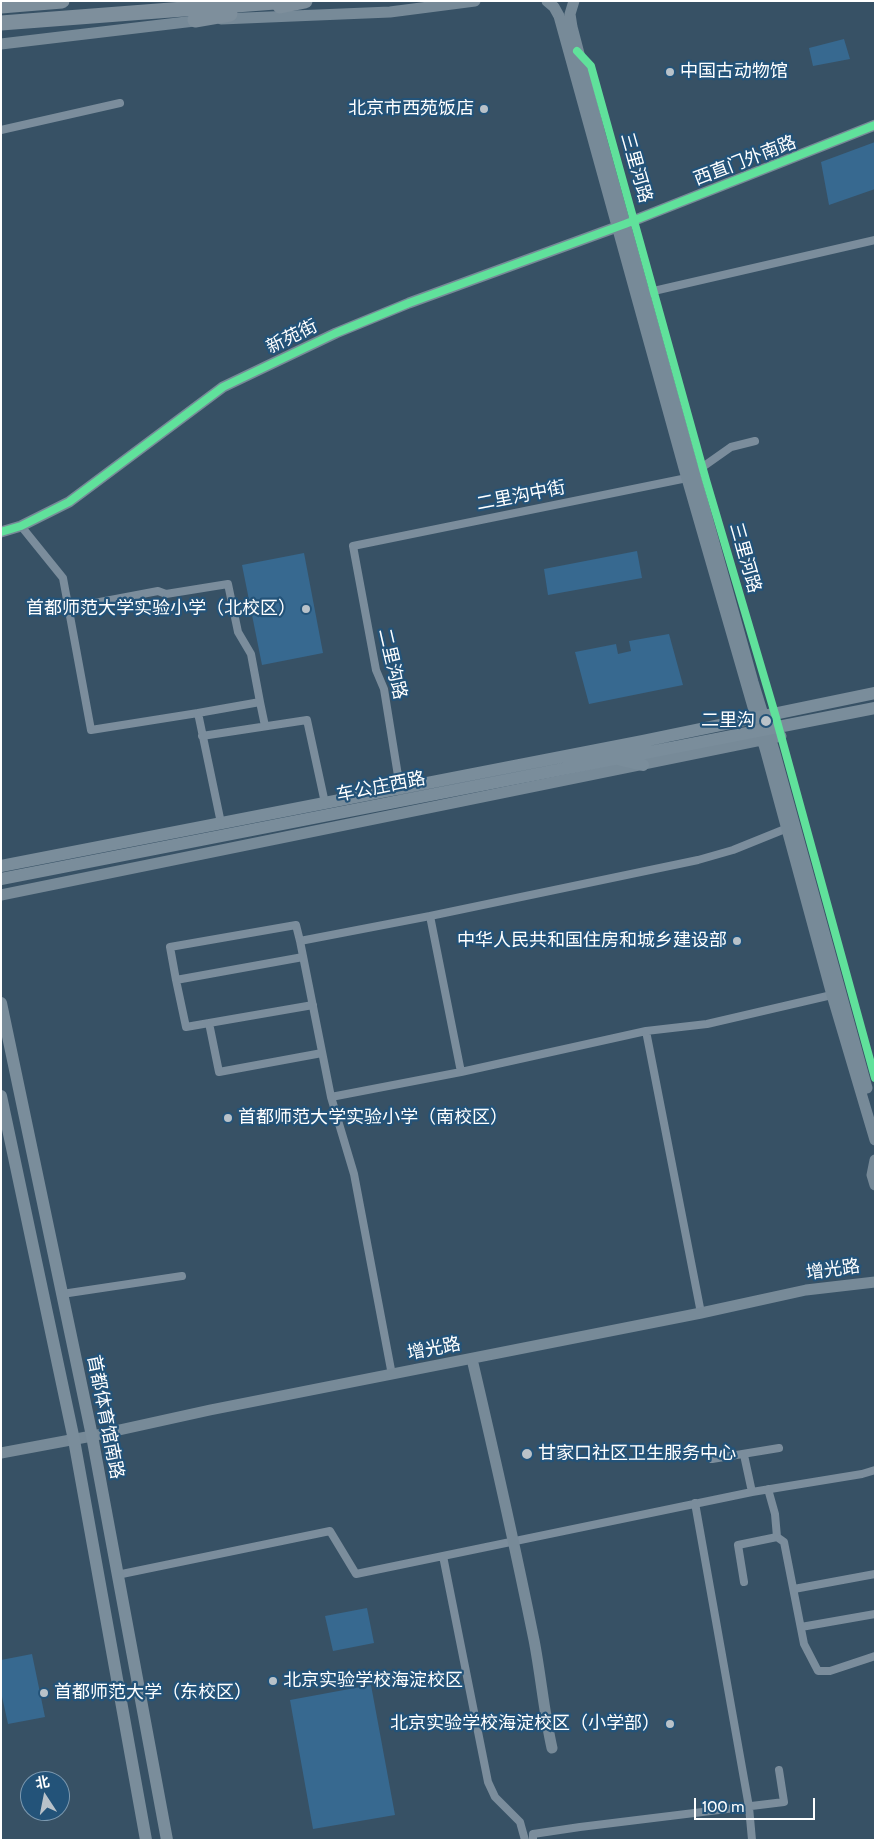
<!DOCTYPE html>
<meta charset="utf-8">
<style>
body{margin:0}
#map{position:relative;width:876px;height:1841px;overflow:hidden;background:#375165;font-family:Cabin,"Noto Sans SC",sans-serif}
canvas{display:block}
.frame{position:absolute;inset:0;border:2px solid #fff;pointer-events:none}
.north{position:absolute;left:20px;top:1771px;width:50px;height:50px;box-sizing:border-box;background:#235379;border:1px solid #7b98af;border-radius:50%;rotate:349deg;font-size:14px;font-weight:700;line-height:20px;text-align:center;color:#fff}
.north::after{content:'';display:block;margin:auto;width:18px;height:22px;background:#b9c2c9;clip-path:polygon(50% 0,100% 100%,50% 72%,0 100%)}
.scale{position:absolute;left:694px;top:1798px;width:121px;height:22px;box-sizing:border-box;border:2px solid #fff;border-top:0;padding-left:6px;font-size:15px;line-height:18px;white-space:nowrap;color:#fff;-webkit-text-stroke:4px #235379;paint-order:stroke}
</style>
<div id="map">
<canvas width="876" height="1841"></canvas>
<div class="frame"></div>
<div class="north">北</div>
<div class="scale">100 m</div>
</div>
<script>
const ctx = document.querySelector('canvas').getContext('2d');
ctx.lineJoin = 'round';
function fill(path, color) {
  ctx.fillStyle = color;
  ctx.fill(path, 'evenodd');
}
function stroke(path, color, width, dash) {
  ctx.strokeStyle = color;
  ctx.lineWidth = width;
  ctx.lineCap = dash ? 'butt' : 'round';
  ctx.setLineDash(dash || []);
  ctx.stroke(path);
}
function label(font, color, halo, rows, align = 'center') {
  ctx.font = font + ' Cabin,"Noto Sans SC",sans-serif';
  ctx.lineWidth = 4.5;
  ctx.setLineDash([]);
  ctx.textBaseline = 'middle';
  ctx.strokeStyle = halo;
  ctx.fillStyle = color;
  for (const [text, x, y, turn = 0] of rows) {
    ctx.save();
    ctx.translate(x, y);
    ctx.rotate((+turn || 0) * Math.PI / 180);
    ctx.textAlign = isNaN(turn) ? turn : align;
    if (halo) ctx.strokeText(text, 0, 0);
    ctx.fillText(text, 0, 0);
    ctx.restore();
  }
}
fill(new Path2D(`
 M844,39L850,59L813,66L809,48Z
 M875,142V189L829,205L821,162Z
 M637,551L642,578L548,595L544,569Z
 M304,553L323,653L262,665L242,565Z
 M669,634L683,685L589,704L575,652L616,644L618,654L631,651L629,641Z
 M367,1608L374,1643L333,1651L325,1616Z
 M32,1654L45,1717L8,1724L1,1692V1660Z
 M371,1685L395,1815L313,1829L290,1700Z`), '#376990');
stroke(new Path2D(`
 M1,130L120,103
 M645,293L875,240
 M21,526L63,578L91,730L198,713L221,823
 M68,608L158,591L166,594L228,584L238,632L251,654L260,702L198,713
 M260,702L265,726
 M202,736L307,720L325,803
 M400,788L384,689L376,670L353,546L687,478L731,447L755,441
 M300,941L296,925L170,947L176,980L303,957
 M176,980L186,1027L313,1005
 M209,1023L219,1072L322,1053
 M646,1031L701,1313
 M461,1072L430,916L698,860L733,850L790,827
 M331,1097L461,1072L646,1031L707,1024L836,994
 M62,1294L182,1276
 M392,1375L354,1174L331,1097L300,941L430,916
 M744,1455L752,1492
 M712,1459L779,1448
 M768,1489L775,1514L777,1537L784,1542L804,1644L818,1671H830L875,1656
 M695,1503L749,1807L752,1840
 M443,1556L488,1782L495,1797L520,1822L525,1840
 M117,1575L330,1531L356,1574L752,1492L862,1474L875,1470
 M744,1582L738,1545L777,1537
 M794,1589L875,1574
 M801,1627L875,1614
 M533,1840V1834L580,1827L784,1802L779,1770`), '#7b8d9c', 8);
stroke(new Path2D(`
 M547,1L554,7L559,16L684,468L766,752L832,995L875,1140
 M574,1L570,14L572,27L600,134L753,682L774,750L867,1088
 M221,19L390,12L475,1
 M1,44L203,20
 M1,532L21,526L69,502L223,387L336,333L409,303L625,224L875,125
 M1,895L781,736
 M875,1160L872,1175L875,1185
 M472,1359C494,1453 515,1546 534,1640C541,1676 544,1713 552,1748
 M1,1453L92,1436L210,1410L701,1313L806,1290L875,1282`), '#778a98', 11);
stroke(new Path2D(`
 M621,760L643,765
 M1,866L643,741L875,693
 M1,879L875,708
 M1,1003L92,1436L167,1840
 M1,1096L74,1440L146,1840`), '#7a8d9b', 12);
stroke(new Path2D(`
 M1,6L62,1
 M280,6L305,1
 M195,20L230,14
 M1,23L288,1`), '#7e8f9c', 15);
stroke(new Path2D(`
 M577,51L591,66L706,480L775,714L875,1078
 M1,532L21,526L69,502L223,387L336,333L409,303L625,224L875,125`), '#60e19b', 8);
for (const [x, y, r, color] of [
 [670,72,5,"#b9c2c9"],
 [484,109,5,"#b9c2c9"],
 [306,609,5,"#b9c2c9"],
 [766,721,6,"#b9c2c9"],
 [737,941,5,"#b9c2c9"],
 [228,1118,5,"#b9c2c9"],
 [527,1454,6,"#b9c2c9"],
 [273,1681,5,"#b9c2c9"],
 [44,1693,5,"#b9c2c9"],
 [670,1724,5,"#b9c2c9"]
]) {
  const dot = new Path2D();
  dot.arc(x, y, r, 0, 2 * Math.PI);
  ctx.fillStyle = color;
  ctx.fill(dot);
  stroke(dot, '#235379', 2);
}
label('18px', '#fff', '#235379', [
 ["中国古动物馆",680,72],
 ["北京市西苑饭店",474,109,"right"],
 ["首都师范大学实验小学（北校区）",296,609,"right"],
 ["二里沟",755,721,"right"],
 ["中华人民共和国住房和城乡建设部",727,941,"right"],
 ["首都师范大学实验小学（南校区）",238,1118],
 ["甘家口社区卫生服务中心",538,1454],
 ["北京实验学校海淀校区",283,1681],
 ["首都师范大学（东校区）",54,1693],
 ["北京实验学校海淀校区（小学部）",660,1724,"right"]
], 'left');
label('18px', '#fff', '#235379', [
 ["西直门外南路",745,161,-21],
 ["三里河路",636,168,74],
 ["新苑街",292,337,-26],
 ["二里沟中街",521,496,-11],
 ["三里河路",745,558,74],
 ["二里沟路",392,664,77],
 ["车公庄西路",381,787,-11],
 ["增光路",833,1270,-8],
 ["增光路",434,1349,-11],
 ["首都体育馆南路",105,1417,79]
]);
</script>
